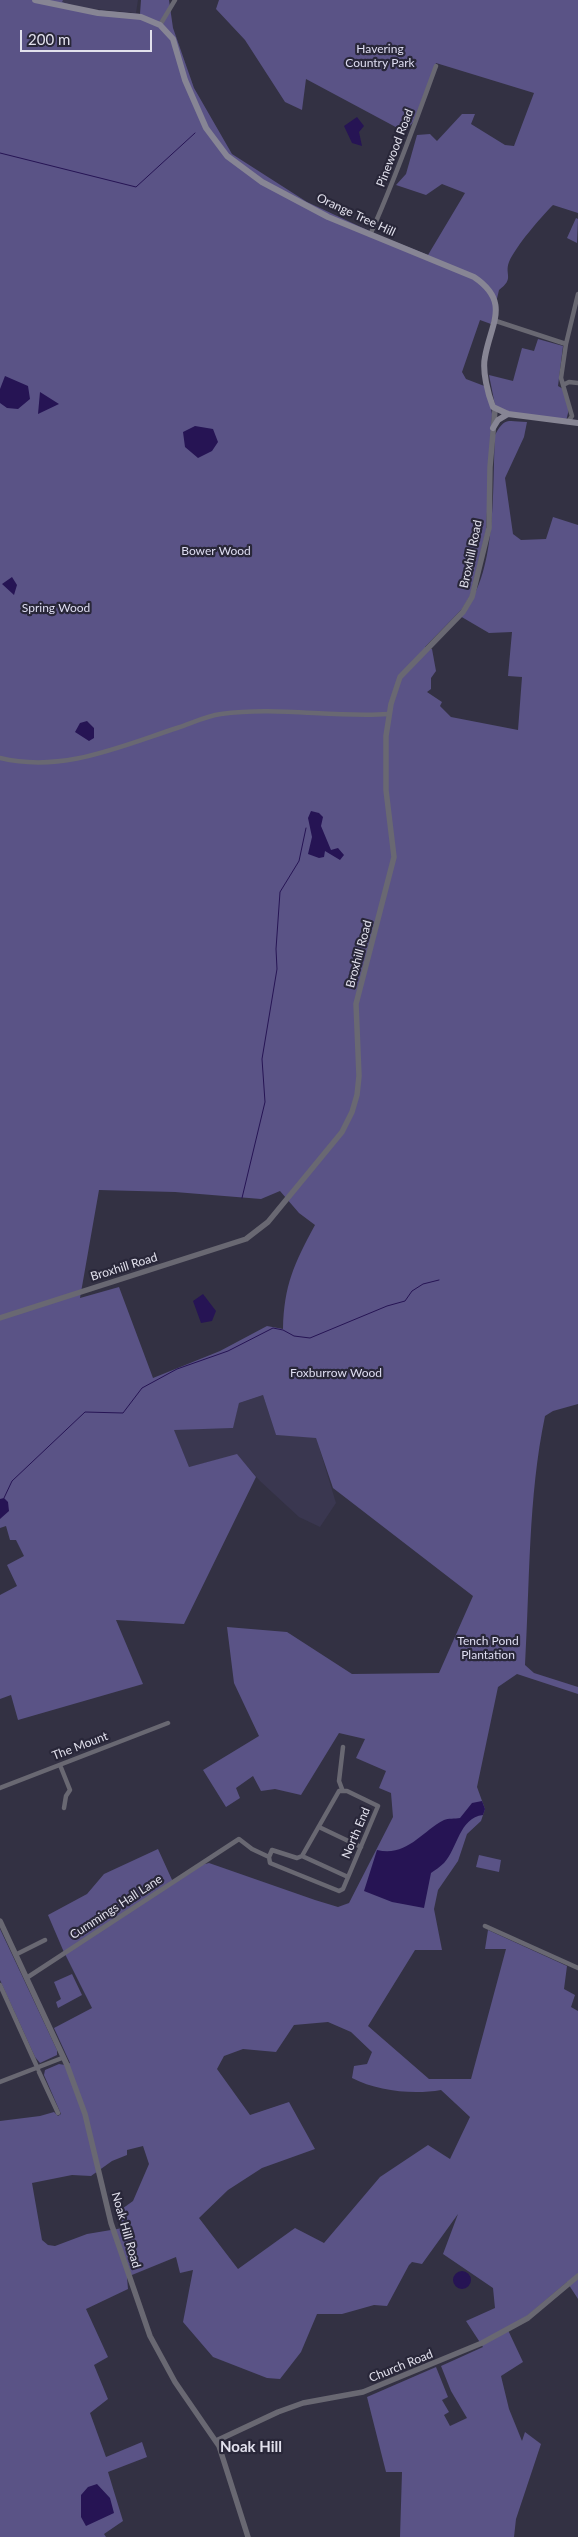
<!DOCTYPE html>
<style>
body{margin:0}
#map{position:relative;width:578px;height:2537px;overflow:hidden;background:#333143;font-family:Lato,sans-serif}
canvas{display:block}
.scale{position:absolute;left:20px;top:30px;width:132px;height:22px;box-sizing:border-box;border:2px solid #e2e1ed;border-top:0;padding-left:6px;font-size:15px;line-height:18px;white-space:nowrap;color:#e2e1ed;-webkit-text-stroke:4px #292739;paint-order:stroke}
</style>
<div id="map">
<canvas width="578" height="2537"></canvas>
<div class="scale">200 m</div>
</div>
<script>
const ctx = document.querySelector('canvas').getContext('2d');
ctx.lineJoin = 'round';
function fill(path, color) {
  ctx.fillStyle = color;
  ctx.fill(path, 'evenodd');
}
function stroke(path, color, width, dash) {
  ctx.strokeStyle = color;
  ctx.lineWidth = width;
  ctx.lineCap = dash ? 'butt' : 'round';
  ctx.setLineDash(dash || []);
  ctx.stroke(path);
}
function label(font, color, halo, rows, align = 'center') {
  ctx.font = font + ' Lato,sans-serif';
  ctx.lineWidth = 4.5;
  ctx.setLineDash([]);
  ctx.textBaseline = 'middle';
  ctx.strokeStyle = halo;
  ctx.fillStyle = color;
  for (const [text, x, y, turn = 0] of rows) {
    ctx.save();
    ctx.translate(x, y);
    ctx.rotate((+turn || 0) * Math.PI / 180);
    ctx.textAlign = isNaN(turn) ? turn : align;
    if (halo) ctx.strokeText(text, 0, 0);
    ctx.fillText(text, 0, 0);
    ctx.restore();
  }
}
fill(new Path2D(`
 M47,0H138L136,13L55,5Z
 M263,1395L276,1435L316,1437L336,1503L320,1527L299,1517L260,1481L237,1455L189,1467L173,1429L232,1428L239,1403Z`), '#3a3750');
fill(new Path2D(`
 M0,0H63L62,2L84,9L140,14L141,0H169L173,28L194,88L232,154L307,202L378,235L428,255L465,193L442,184L426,195L396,185L406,174L417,135L430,134L437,141L462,114H475L471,124L505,145L514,146L534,93L436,63L414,121L405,132L306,79L302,110L285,102L245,40L216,9L219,0H578V213L553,205C540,218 516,246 509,262C504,275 515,278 499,290L491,324L480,320L462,372L466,379L487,387L492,414L486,531L470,596L462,609L425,647L432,649L436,671L431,678V689L427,692L442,702L440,706L451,717L518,730L522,677L508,676L512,632L489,633L460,616C498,576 492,489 495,435C505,416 509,422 527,422L524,437L505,478L513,534L521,540L546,539L553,517L578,525V1404L553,1411L545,1416C528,1498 530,1582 525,1665L534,1673L578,1687V1694L517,1674L498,1687L477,1787L485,1809L481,1821L467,1834L458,1861L438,1890L434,1909L442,1950H415L368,2026L429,2079H471L506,1949H485L488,1930L567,1966L564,1989L575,1995L571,2007L578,2011V2299L567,2282L527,2316L507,2328L523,2362L501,2376L509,2409L522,2441L525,2432L541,2444L516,2519L514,2537H400L402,2472H386L367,2397L436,2367L448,2397L442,2400L449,2412L444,2415L450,2426L467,2418L451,2391L441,2366L483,2347L466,2321L495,2308L493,2288L443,2254L458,2214L422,2264L412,2262L409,2265L387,2306L374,2305L342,2314H317L301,2352L280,2379L267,2378L213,2357L183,2322L193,2270L180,2273L176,2257L127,2277L128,2289L86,2309L108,2357L94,2365L108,2399L90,2413L106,2457L142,2442L147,2457L108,2472L123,2521L104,2534L106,2537H0V2121L40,2116L54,2112L58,2116L61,2114L44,2075L45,2070L59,2064L65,2065L70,2063L54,2028L92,2008L63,1950L48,1915L87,1894L104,1874L158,1849L173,1882L201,1865L209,1863L315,1900L338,1907L349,1903L393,1817L391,1793L379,1788L386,1771L356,1758L365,1739L339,1733L301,1795L275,1789L261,1791L253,1776L236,1788L240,1798L226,1807L203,1770L259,1736L234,1683L227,1627L287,1632L352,1674L439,1673L473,1596L333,1488L316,1438L276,1435L263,1395L239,1403L233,1428L174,1430L189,1467L237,1454L256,1477L184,1624L116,1620L143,1684L18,1720L11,1695L0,1699V1595L17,1586L7,1565L24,1556L16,1540H10L6,1526L0,1528ZM99,1190L175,1192L261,1199L280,1191L299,1213L315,1225C294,1264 284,1285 283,1329L267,1326L220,1351L153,1378L119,1287L80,1298ZM328,2022L351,2032L372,2052L367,2064L354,2066L352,2078C377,2091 413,2095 441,2090L470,2117L450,2159L428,2145L380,2177L324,2243L295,2228L238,2269L199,2218L228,2190L262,2168L315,2149L289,2102L250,2115L217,2069L224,2056L243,2049L276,2052L294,2025ZM143,2146L149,2164L133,2201L119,2211L123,2228L87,2234L55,2246L48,2245L42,2240L32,2183L72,2175L91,2176L112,2161L127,2155V2150Z
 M576,218L578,219L577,243L567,238Z
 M538,339L563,346L558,386L563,389L569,409L566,421L496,410L489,375L513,381L522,348L534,351Z
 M479,1855L501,1860L499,1872L476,1867Z
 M0,1929L57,2050V2055L40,2063L35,2057L0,1980Z
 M72,1974L82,1995L58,2008L56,2002L61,1999L54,1982Z`), '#5a5386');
fill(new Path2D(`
 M357,117L364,126L359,132L362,146L352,143L344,126Z
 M5,376L28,386L30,399L18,409L7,408L0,403V389Z
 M40,392L59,404L38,414Z
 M195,426L213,429L218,442L212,451L198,458L185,447L183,432Z
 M12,577L17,585L14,595L2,584Z
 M87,721L94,728V738L89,741L75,732L80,723Z
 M311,811L319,813L323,817L321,826L331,850L338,848L344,855L340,860L325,851L324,857L319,858L308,854L312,837L308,818Z
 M203,1294L216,1311L212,1321L201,1323L193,1301Z
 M4,1498L8,1502L9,1511L0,1519V1499Z
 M482,1801L485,1809L483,1815C459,1818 458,1848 444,1863C440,1867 435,1870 431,1873L424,1908L392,1902L364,1891L377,1850C407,1857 421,1832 444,1820C448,1818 455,1819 460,1818L472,1803Z
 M453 2280a9 9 0 1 1 18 0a9 9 0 1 1-18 0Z
 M97,2484L110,2498L114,2513L86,2526L81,2517V2495L88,2487Z`), '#261454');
stroke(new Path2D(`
 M0,153L136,187L195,133
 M242,1198L265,1102L262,1059L277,969L276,949L280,892L299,861L306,828
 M4,1498L12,1481L85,1412L123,1413L142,1388L177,1369L228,1351L273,1328L283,1330L294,1336L310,1338L387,1306L405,1301L412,1291L423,1284L439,1280`), '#261454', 1);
stroke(new Path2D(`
 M160,25L175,0
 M370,235C395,180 415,123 436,66
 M496,321L566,344
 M565,384L569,382L578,383
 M568,422L572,416L561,378L566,344L578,294
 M0,758C62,773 119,747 177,728C192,723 206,716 221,714C277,706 333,718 388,714
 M60,1765L70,1790L66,1796L64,1808
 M0,1788L168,1723
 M342,1789L339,1781L343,1747
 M319,1827L361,1847
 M302,1856L348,1877
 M269,1857L270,1863L339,1891L343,1889L378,1806L347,1791H339L302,1856
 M485,1926L578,1968
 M17,1954L45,1940
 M28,1977L239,1839L252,1849L269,1857L272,1850L297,1858L302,1856
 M0,1985L38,2069
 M39,2072L58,2113
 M0,2082L62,2058`), '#696872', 4.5);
stroke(new Path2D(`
 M0,1318L246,1239L268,1222L342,1132L352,1112L357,1095L359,1076L356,1004L394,857L386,790V736L391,704L400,677L463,612L472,597L489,528L490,467L495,410
 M0,1921L67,2065L85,2114L111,2223L150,2336L175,2382L219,2446L248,2537
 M216,2441L278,2412L303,2403L363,2392L482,2343L528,2318L578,2276`), '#696872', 5.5);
stroke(new Path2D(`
 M35,0L98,13L141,17L160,25L173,39L185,80L206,128L227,156L262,182L328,217L474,277C511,302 491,323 485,357C482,371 488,394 493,407L508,414L578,423
 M493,428L498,420L508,414`), '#878594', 6);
label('12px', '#dfdef2', '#292739', [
 ["Havering",380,49],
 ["Country Park",380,63],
 ["Bower Wood",216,551],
 ["Spring Wood",56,608],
 ["Foxburrow Wood",336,1373],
 ["Tench Pond",488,1641],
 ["Plantation",488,1655]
]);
label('12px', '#e2e1ed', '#292739', [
 ["Pinewood Road",395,148,-69],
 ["Orange Tree Hill",356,215,25],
 ["Broxhill Road",471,554,-78],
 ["Broxhill Road",359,954,-75],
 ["Broxhill Road",124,1267,-17],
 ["The Mount",80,1746,-21],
 ["North End",356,1833,-67],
 ["Cummings Hall Lane",116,1907,-33],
 ["Noak Hill Road",126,2230,74],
 ["Church Road",401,2366,-22]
]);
label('bold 15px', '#e2e1ed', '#292739', [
 ["Noak Hill",251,2447]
]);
</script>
